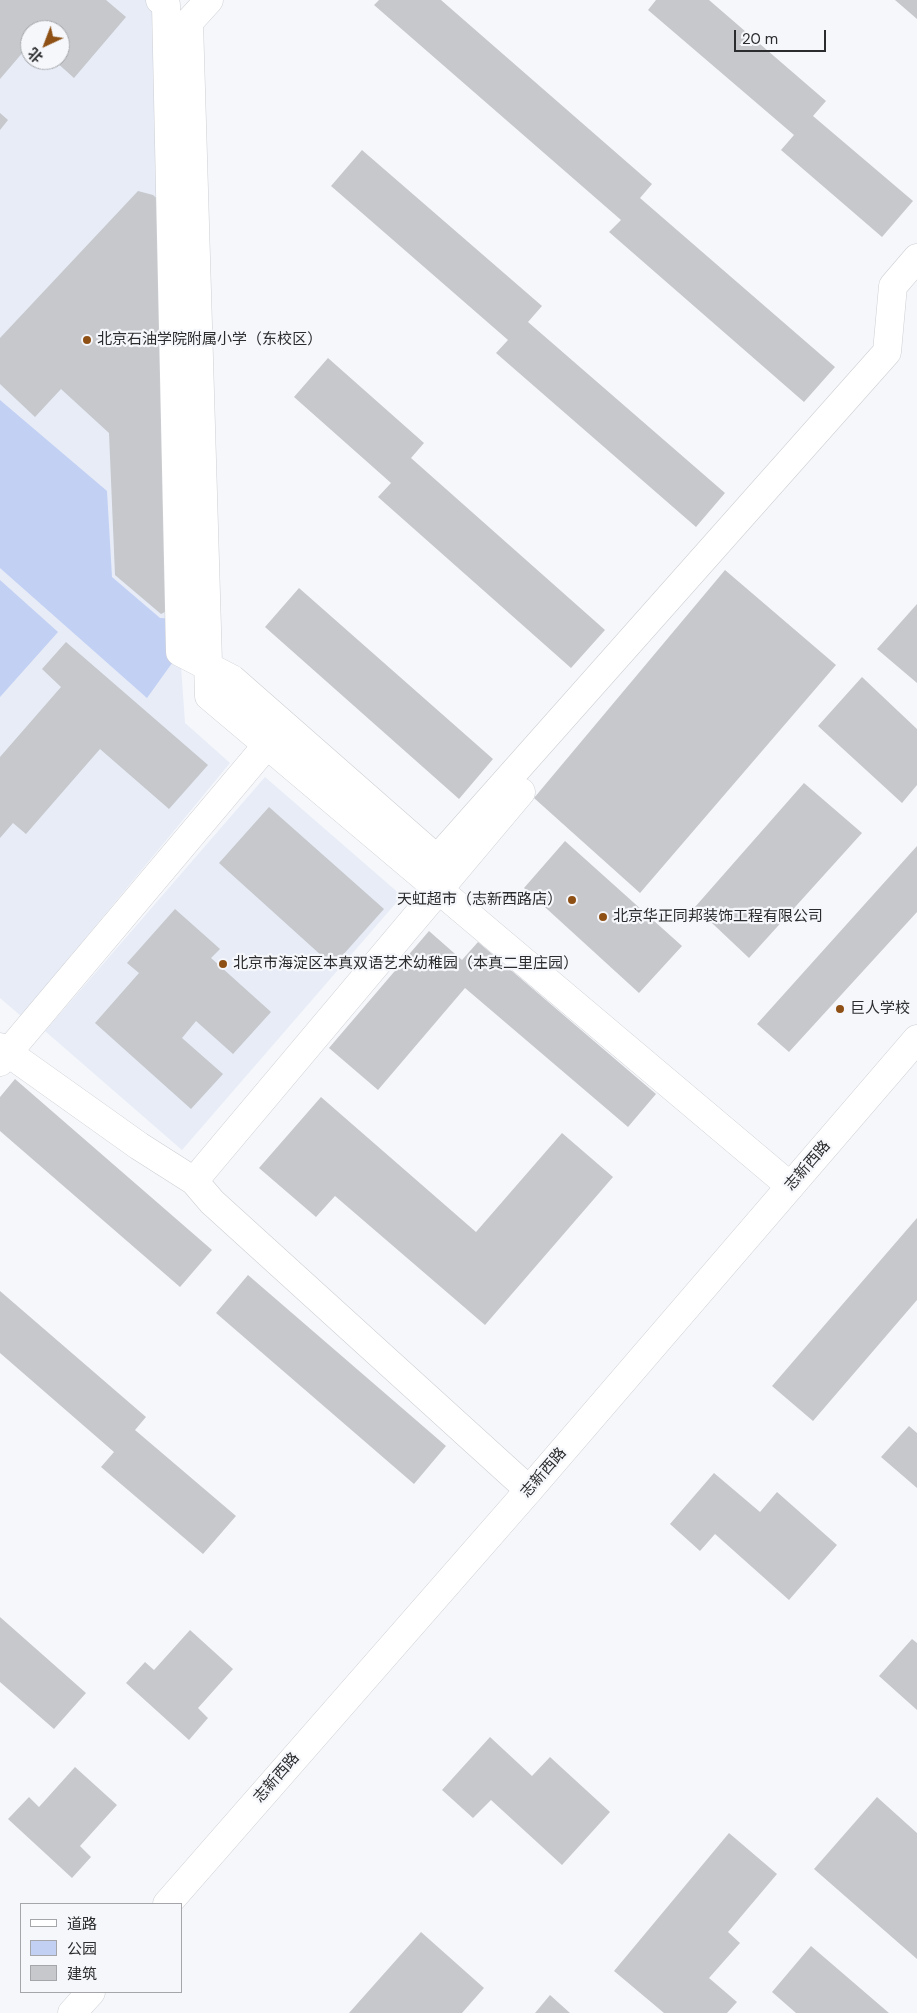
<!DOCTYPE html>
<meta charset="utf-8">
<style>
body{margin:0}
#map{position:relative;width:917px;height:2013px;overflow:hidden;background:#f5f7fb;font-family:"DM Sans","Noto Sans SC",sans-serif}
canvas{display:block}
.legend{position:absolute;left:20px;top:1903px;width:162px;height:90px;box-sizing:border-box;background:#f5f7fb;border:1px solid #a4a6a9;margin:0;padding:6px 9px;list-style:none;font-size:15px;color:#2b2c2d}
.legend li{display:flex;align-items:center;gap:10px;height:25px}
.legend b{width:25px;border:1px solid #a4a6a9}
.north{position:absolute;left:20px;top:20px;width:50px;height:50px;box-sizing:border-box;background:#f5f7fb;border:1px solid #a4a6a9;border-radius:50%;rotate:223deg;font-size:14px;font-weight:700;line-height:20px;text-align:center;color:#2b2c2d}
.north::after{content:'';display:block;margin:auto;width:18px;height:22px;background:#8e5014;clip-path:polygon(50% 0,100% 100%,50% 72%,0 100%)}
.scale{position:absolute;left:734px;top:30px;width:92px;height:22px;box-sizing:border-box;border:2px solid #2b2c2d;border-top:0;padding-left:6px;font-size:15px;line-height:18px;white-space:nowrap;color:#2b2c2d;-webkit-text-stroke:4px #f5f7fb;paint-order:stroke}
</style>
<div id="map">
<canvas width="917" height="2013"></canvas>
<ul class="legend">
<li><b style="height:6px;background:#fff"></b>道路</li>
<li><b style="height:14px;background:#c2d0f4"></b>公园</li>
<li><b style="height:14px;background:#c6c8cc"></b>建筑</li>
</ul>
<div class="north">北</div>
<div class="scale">20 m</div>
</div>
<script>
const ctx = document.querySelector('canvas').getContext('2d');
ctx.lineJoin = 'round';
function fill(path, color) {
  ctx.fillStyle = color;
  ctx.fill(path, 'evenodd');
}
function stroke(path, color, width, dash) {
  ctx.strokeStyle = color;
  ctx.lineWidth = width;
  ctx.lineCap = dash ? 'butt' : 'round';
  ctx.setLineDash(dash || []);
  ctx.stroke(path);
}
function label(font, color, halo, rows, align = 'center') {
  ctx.font = font + ' "DM Sans","Noto Sans SC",sans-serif';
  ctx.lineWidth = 4.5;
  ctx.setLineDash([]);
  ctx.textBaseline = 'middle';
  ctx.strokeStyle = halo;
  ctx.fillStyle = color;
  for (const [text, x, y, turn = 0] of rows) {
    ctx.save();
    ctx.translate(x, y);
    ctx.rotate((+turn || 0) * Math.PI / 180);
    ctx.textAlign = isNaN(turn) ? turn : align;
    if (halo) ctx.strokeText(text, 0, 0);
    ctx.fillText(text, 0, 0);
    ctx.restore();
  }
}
fill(new Path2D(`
 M0,0H160L180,652L185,723L230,763L21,1016L0,998ZM30,30H60V60H30Z
 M265,777L402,896L182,1150L45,1031Z`), '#e7ecf7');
fill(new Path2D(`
 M0,400L107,491L112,577L160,618L180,619V652L147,698L0,568Z
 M0,580L58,632L0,697Z`), '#c2d0f4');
fill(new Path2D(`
 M0,0H106L126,17L74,78L54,60H60V30H30V44L0,79Z
 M379,0H441L652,184L640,198L835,367L804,402L609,232L621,220L374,5Z
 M656,0H709L826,101L813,116L913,201L882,237L781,150L794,135L648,10Z
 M895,0H917V19Z
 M0,113L8,120L0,130Z
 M362,150L542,306L528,322L725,493L696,527L496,353L508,340L331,186Z
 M138,191L153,195L164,205L177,606L161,614L115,575L109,433L61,389L35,417L0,384V338Z
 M328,358L424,443L411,458L605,630L571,668L378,497L391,483L294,397Z
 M725,570L836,665L640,893L534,798Z
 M299,588L493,759L459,799L265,627Z
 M917,604V683L877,649Z
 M66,642L208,765L169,809L100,749L26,834L13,823L0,838V757L61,687L42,669Z
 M862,677L917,729V785L902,803L818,726Z
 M804,783L862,833L749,958L695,907Z
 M269,807L384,909L333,966L219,863Z
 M565,841L682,946L639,993L524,888Z
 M917,846V912L789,1052L757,1024Z
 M175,909L220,949L211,958L271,1012L233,1054L196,1021L182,1038L223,1074L191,1109L95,1023L139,973L127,963Z
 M429,931L462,960L478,942L656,1094L628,1127L465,988L378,1090L329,1048Z
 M15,1079L212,1250L180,1287L0,1131V1097Z
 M321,1097L476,1232L562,1133L613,1177L485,1325L335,1196L316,1217L259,1168Z
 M917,1218V1300L813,1421L772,1386Z
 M248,1275L446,1446L414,1484L216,1313Z
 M0,1291L146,1417L135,1430L236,1516L203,1554L101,1467L114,1452L0,1353Z
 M909,1426L917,1433V1488L881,1457Z
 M714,1473L760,1512L777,1492L837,1545L789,1600L715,1534L700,1551L670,1524Z
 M0,1617L86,1693L54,1729L0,1682Z
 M190,1630L233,1669L198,1708L208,1718L189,1740L126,1683L145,1662L154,1670Z
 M912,1639L917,1643V1710L879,1676Z
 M490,1737L532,1776L550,1757L610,1812L562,1865L491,1800L473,1818L442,1790Z
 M75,1767L117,1805L80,1846L91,1857L72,1878L8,1819L29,1797L39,1807Z
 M877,1797L917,1833V1959L814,1869Z
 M729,1833L777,1874L728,1932L740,1943L709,1978L737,2002L727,2013H664L614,1971Z
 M421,1932L484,1988L462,2013H349Z
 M811,1946L889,2013H796L772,1992Z
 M550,1995L570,2013H535Z`), '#c6c8cc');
const minor = new Path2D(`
 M160,0L166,5L180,652L232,679L437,859L887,352L893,286L917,258
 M209,0L189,22L209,696L790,1186
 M0,1047L139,1146L194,1181L212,1202L529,1490
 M0,1062L267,745
 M194,1181L521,792`);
const tertiary = new Path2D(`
 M167,1904L529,1490L917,1039
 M72,2013L91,1992`);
stroke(minor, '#cdcfd3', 29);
stroke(tertiary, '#cdcfd3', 29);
stroke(minor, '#fff', 28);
stroke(tertiary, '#fff', 28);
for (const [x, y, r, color] of [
 [87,340,5,"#8e5014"],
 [572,900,5,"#8e5014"],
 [603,917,5,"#8e5014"],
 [223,964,5,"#8e5014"],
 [840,1009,5,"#8e5014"]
]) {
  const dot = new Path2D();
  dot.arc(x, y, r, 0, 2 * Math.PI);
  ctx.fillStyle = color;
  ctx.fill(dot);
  stroke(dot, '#f5f7fb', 2);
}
label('15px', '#2b2c2d', '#f5f7fb', [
 ["北京石油学院附属小学（东校区）",97,340],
 ["天虹超市（志新西路店）",562,900,"right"],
 ["北京华正同邦装饰工程有限公司",613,917],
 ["北京市海淀区本真双语艺术幼稚园（本真二里庄园）",233,964],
 ["巨人学校",850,1009]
], 'left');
label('15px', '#2b2c2d', '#f5f7fb', [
 ["志新西路",808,1166,-49],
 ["志新西路",544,1473,-49],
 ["志新西路",277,1778,-49]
]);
</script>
